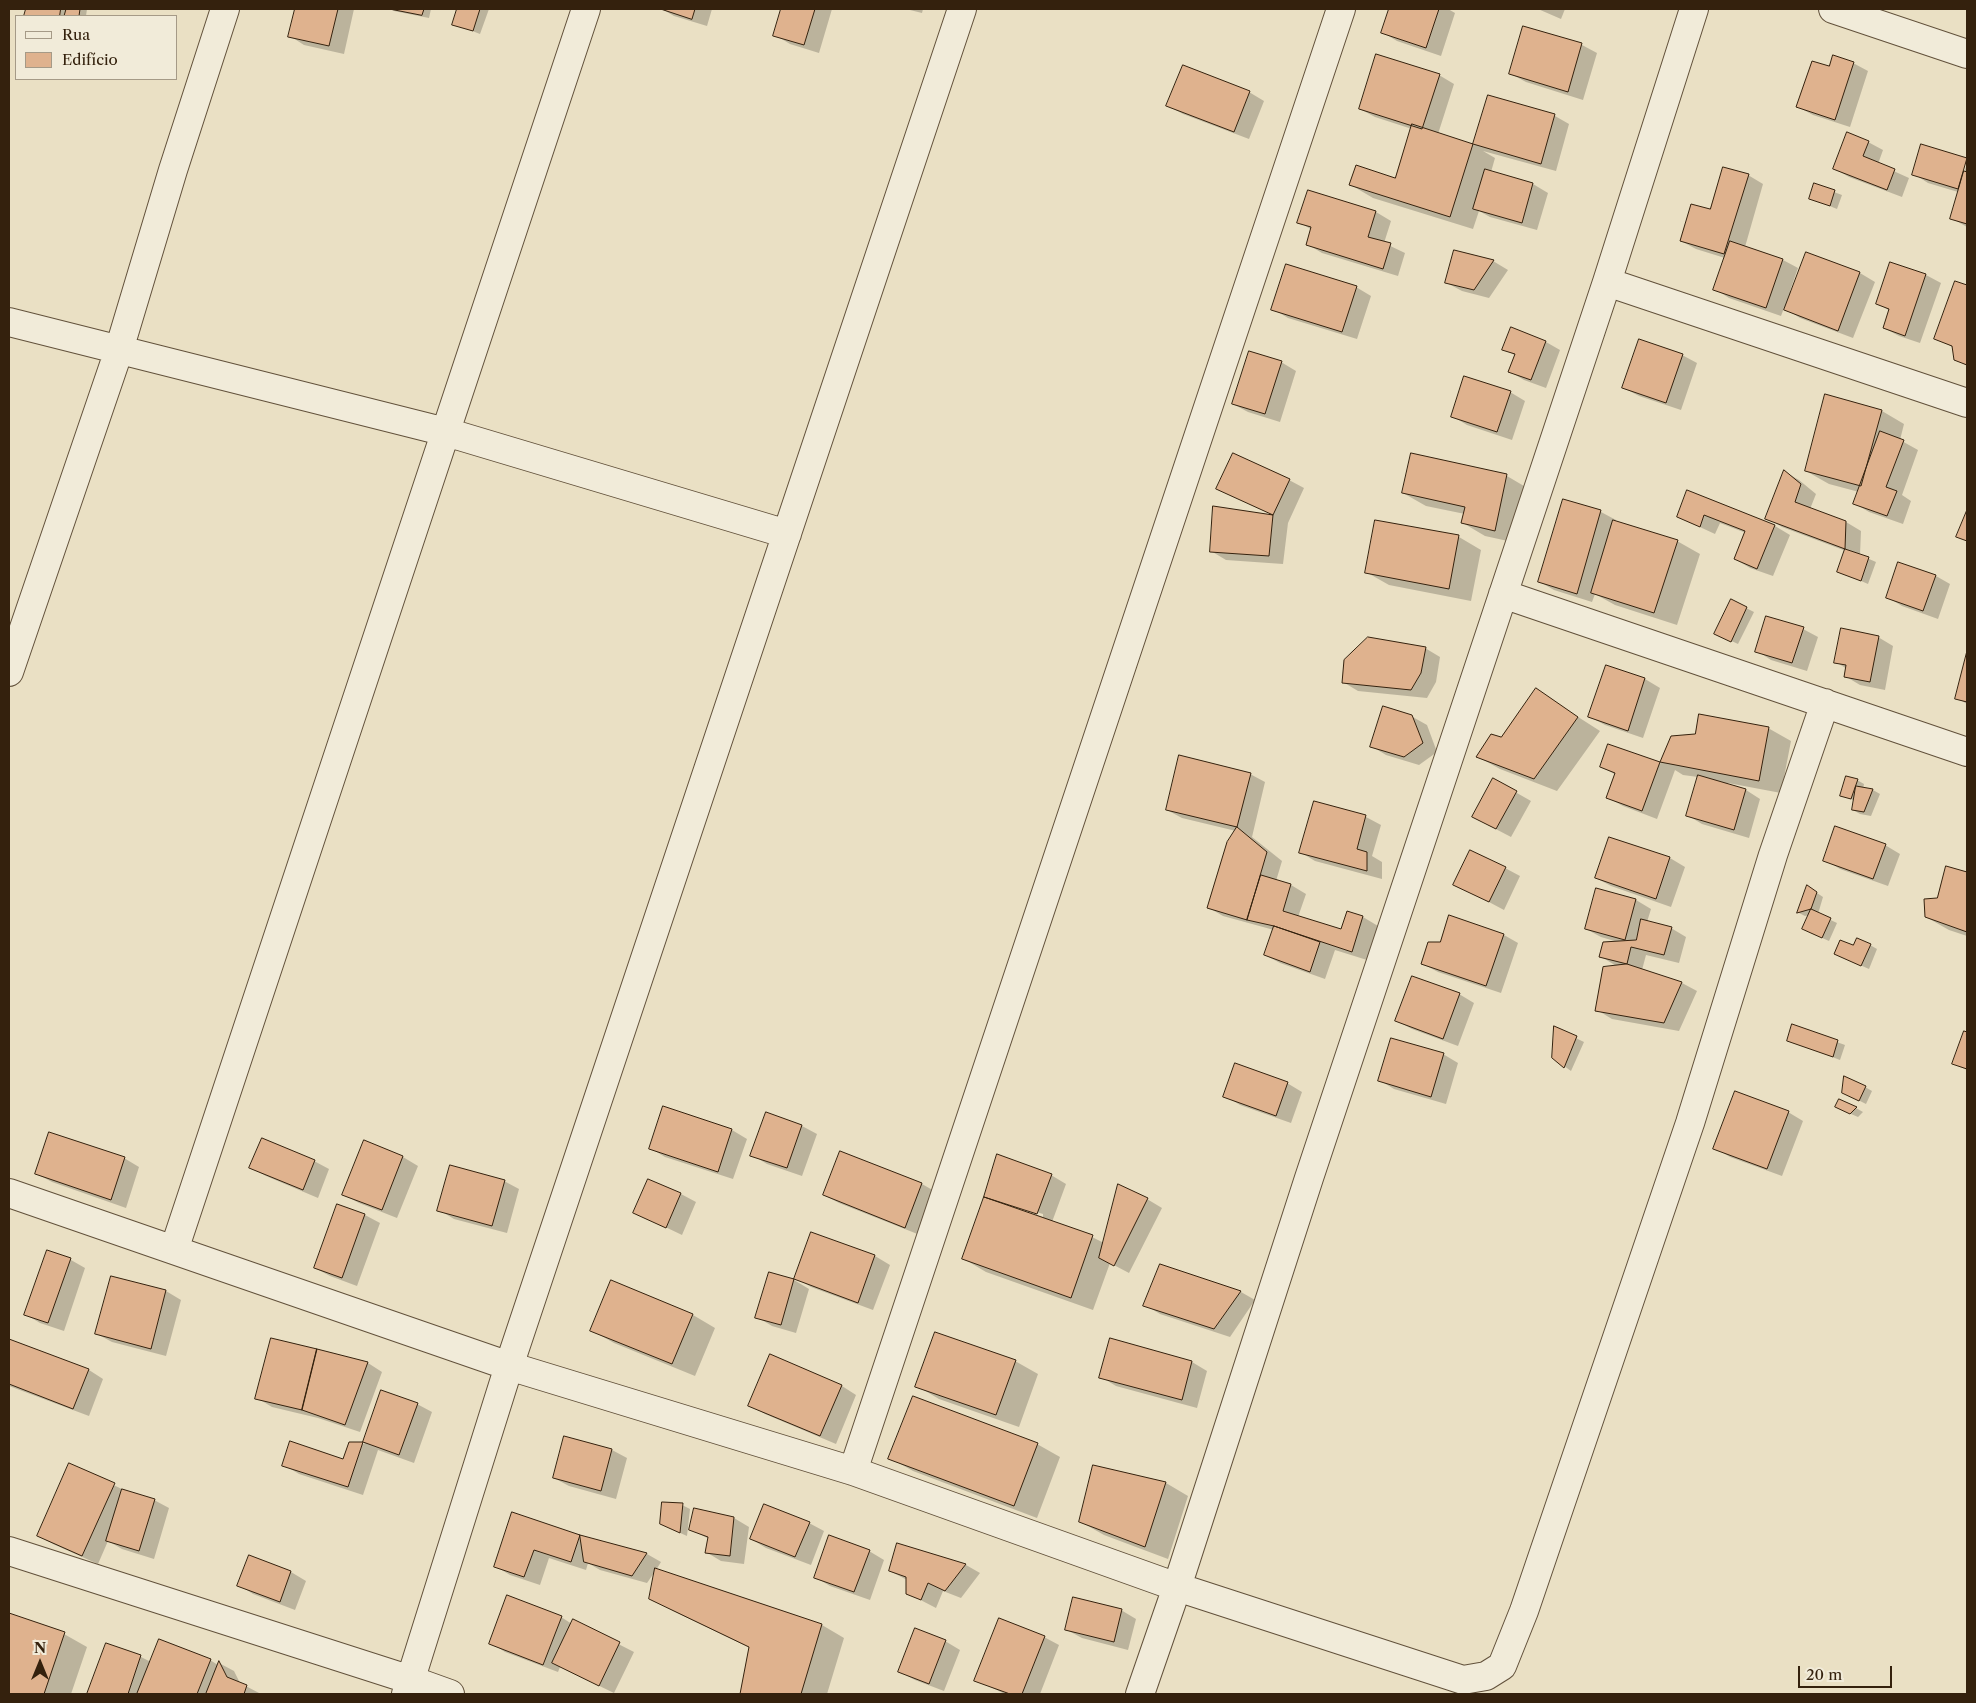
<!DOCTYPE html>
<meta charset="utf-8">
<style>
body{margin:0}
#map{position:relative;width:1976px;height:1703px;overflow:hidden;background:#eae0c4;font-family:"Libre Caslon Text",serif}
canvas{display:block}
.frame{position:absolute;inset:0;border:10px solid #34210d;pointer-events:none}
.legend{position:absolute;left:15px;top:15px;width:162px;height:65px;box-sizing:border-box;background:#f1ebd9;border:1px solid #a59a87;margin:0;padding:6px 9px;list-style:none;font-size:15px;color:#34210d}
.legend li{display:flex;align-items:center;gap:10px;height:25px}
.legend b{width:25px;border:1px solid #a59a87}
.north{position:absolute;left:15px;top:1638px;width:50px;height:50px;-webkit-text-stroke:4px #f1ebd9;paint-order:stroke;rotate:0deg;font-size:14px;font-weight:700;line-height:20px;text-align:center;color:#34210d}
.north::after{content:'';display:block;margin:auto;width:18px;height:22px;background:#34210d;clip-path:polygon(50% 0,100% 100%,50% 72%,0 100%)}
.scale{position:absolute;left:1798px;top:1666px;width:94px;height:22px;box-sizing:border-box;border:2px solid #34210d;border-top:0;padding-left:6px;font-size:15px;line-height:18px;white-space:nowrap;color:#34210d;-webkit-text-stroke:4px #f1ebd9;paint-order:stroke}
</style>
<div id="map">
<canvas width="1976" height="1703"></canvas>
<div class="frame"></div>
<ul class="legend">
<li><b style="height:6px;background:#f1ebd9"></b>Rua</li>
<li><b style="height:14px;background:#dfb28e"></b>Edifício</li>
</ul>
<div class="north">N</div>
<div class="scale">20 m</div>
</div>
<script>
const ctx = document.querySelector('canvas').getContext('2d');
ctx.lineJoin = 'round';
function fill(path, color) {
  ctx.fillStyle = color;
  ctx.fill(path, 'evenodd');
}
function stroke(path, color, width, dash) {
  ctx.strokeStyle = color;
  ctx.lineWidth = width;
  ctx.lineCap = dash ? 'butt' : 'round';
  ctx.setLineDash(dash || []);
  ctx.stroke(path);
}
fill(new Path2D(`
 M27,9H87L86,16H25Z
 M296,9H354L344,54L304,45L290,36Z
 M390,9H431L429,18L394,11Z
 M459,9H489L480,34L454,24Z
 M662,9H712L707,26L674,16Z
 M782,9H832L819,53L790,44L775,35Z
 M906,9H923L922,13Z
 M1390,9H1448L1455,13L1441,56L1397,41L1382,32Z
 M1538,9H1565L1561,19Z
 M1524,28L1582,45L1597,53L1583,100L1526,82L1511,74Z
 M1853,63L1868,71L1850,127L1813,115L1798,107L1830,68Z
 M1439,75L1454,84L1438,134L1474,145L1489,96L1555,116L1569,124L1556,171L1483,151L1495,158L1491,172L1533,184L1548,193L1537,230L1490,217L1479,211L1473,229L1373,198L1351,185L1396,179L1412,129L1375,117L1360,109Z
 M1249,92L1264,101L1249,139L1183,114L1168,106Z
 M1868,142L1883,150L1878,164L1909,178L1902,197L1849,177L1835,169Z
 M1922,145L1967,159L1965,160L1960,177L1963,178L1967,162V227L1951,218L1958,192L1928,183L1914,174Z
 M1748,175L1763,184L1745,247L1783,260L1798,268L1790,291L1792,292L1807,253L1860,273L1875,282L1853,338L1800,318L1784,308L1781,316L1729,298L1715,289L1725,258L1696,249L1681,241Z
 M1815,185L1842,195L1837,209L1810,198Z
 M1309,191L1376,212L1391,221L1384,243L1405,253L1398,276L1322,253L1307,244L1312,230L1299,222Z
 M1455,251L1493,261L1508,270L1489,298L1462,291L1447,283Z
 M1926,275L1941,283L1920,343L1899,336L1884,328L1890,311L1877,303Z
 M1956,283L1967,287V366L1955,359L1954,348L1936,338Z
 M1356,287L1371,296L1357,339L1288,318L1273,309Z
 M1546,342L1560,350L1546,388L1524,380L1509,371L1516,356L1504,349Z
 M1682,355L1697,363L1681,410L1639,396L1624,388Z
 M1281,362L1296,371L1280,422L1248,412L1233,404Z
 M1510,392L1525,401L1512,440L1467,425L1452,416Z
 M1882,411L1904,424L1900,440L1918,450L1902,495L1911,501L1903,524L1869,512L1854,503L1859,492L1829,484L1806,471Z
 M1412,454L1507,476L1529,489L1517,543L1485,536L1463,523L1465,514L1426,506L1403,493Z
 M1785,472L1799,480L1816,494L1810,509L1846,522L1861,531L1860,555L1876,562L1868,584L1838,571L1846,551L1782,527L1767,518Z
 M1289,480L1304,488L1288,523L1283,564L1226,560L1211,551L1273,515L1218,488Z
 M1688,492L1775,526L1790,535L1773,576L1750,568L1735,559L1746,533L1720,523L1715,534L1678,517Z
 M1563,501L1601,512L1616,520L1615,522L1677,541L1700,554L1677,625L1615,605L1595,594L1592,602L1554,590L1540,582Z
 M1459,537L1481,550L1471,601L1389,585L1366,572Z
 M1936,576L1950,584L1938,619L1902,606L1887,597Z
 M1732,601L1754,612L1738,644L1723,637Z
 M1803,629L1818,637L1807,671L1771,660L1757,651Z
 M1878,637L1893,646L1885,690L1860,685L1845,676L1847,669L1836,662Z
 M1425,648L1440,657L1436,682L1427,698L1358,691L1343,682Z
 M1967,657V704L1957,698Z
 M1606,667L1645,679L1660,688L1643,738L1605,725L1590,717Z
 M1536,690L1600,731L1557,791L1500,769L1478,757L1502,739Z
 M1411,716L1427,725L1437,752L1419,765L1386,755L1371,746Z
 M1768,728L1791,741L1781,793L1728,783L1727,785L1746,790L1760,799L1749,838L1702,824L1687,815L1698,777L1683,775L1675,770L1657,819L1623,806L1608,798L1616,775L1602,767L1609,746L1660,764L1672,737Z
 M1250,774L1265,782L1252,837L1282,861L1276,881L1291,885L1306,894L1298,917L1342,930L1363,917L1378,926L1367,960L1335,950L1325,979L1280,963L1265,955L1274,930L1223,916L1209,908L1236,831L1182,818L1167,810Z
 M1494,780L1531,801L1511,837L1488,825Z
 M1857,780L1864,784L1863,789L1873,790L1880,794L1871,816L1860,814L1853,810L1855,801L1841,795Z
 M1314,802L1366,817L1381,825L1372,856L1382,862V879L1315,861L1300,852Z
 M1610,838L1670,858L1685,867L1671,907L1611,886L1596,878Z
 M1885,845L1900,854L1888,886L1840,869L1825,860Z
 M1505,868L1520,876L1504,910L1455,884Z
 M1946,868L1967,873V936L1949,930L1926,917L1938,899Z
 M1808,887L1823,897L1818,914L1837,923L1829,941L1811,933L1810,915L1805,916L1799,913Z
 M1597,890L1636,900L1651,909L1647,922L1671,928L1686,937L1679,963L1646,955L1642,970L1682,983L1697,991L1679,1031L1612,1019L1597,1010L1618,967L1600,956L1618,942L1601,937L1586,929Z
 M1504,935L1518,943L1501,993L1438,972L1423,964Z
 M1870,945L1877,949L1869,969L1835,954L1854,947Z
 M1459,994L1474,1003L1458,1046L1412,1029L1397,1021Z
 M1793,1026L1845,1045L1840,1060L1788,1040Z
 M1555,1028L1584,1042L1571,1071L1553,1058Z
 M1964,1032L1967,1033V1070L1954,1064Z
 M1443,1054L1458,1063L1446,1104L1394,1089L1379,1080Z
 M1287,1083L1302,1092L1291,1123L1240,1105L1225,1096Z
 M1865,1087L1872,1091L1866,1104L1850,1096Z
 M1839,1100L1856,1108L1863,1112L1858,1117L1844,1111L1837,1107Z
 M664,1107L732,1130L747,1139L733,1179L665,1157L650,1148Z
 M1788,1112L1803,1121L1782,1176L1730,1157L1715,1148Z
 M766,1113L802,1126L817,1134L802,1176L767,1164L752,1155Z
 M365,1142L403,1157L418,1166L397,1218L359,1203L344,1195Z
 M998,1156L1051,1175L1066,1184L1052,1222L1092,1237L1104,1243L1147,1199L1162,1208L1129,1273L1110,1263L1093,1310L986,1272L964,1259L986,1198ZM1000,1201L1043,1214V1217L1000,1204Z
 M124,1158L139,1167L126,1208L52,1182L37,1174Z
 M314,1161L329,1169L318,1198L266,1176L251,1168Z
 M649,1180L681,1194L696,1202L682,1235L634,1212Z
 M504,1181L519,1189L507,1233L454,1219L439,1210Z
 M922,1184L936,1192L920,1235L839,1203L824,1195Z
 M365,1215L380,1223L357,1286L330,1276L315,1268Z
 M812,1233L875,1256L890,1265L873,1310L811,1287L796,1278Z
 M47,1252L71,1260L85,1268L64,1331L40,1323L25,1314Z
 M1161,1266L1241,1292L1255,1300L1230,1337L1160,1314L1145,1305Z
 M770,1273L794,1280L809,1289L796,1333L772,1326L757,1317Z
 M611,1282L693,1315L715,1328L695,1376L614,1343L591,1330Z
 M166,1291L181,1300L166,1356L112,1342L97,1334Z
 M9,1340L89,1370L103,1379L89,1416L9,1386Z
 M1111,1340L1192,1362L1207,1371L1197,1408L1116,1386L1101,1377Z
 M771,1356L842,1386L856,1395L836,1444L765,1414L750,1405Z
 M1015,1361L1038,1374L1019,1427L939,1399L917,1386Z
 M368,1363L382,1372L360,1432L318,1418L272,1407L257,1398Z
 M382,1392L417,1404L432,1412L414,1463L378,1450L363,1495L299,1474L284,1465L344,1461L350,1443L364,1444Z
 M565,1438L612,1450L627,1458L616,1499L569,1486L554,1478Z
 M1037,1444L1060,1457L1037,1518L913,1471L890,1458Z
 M70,1464L128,1492L154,1500L169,1508L154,1559L122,1549L108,1541L98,1564L53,1544L38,1536Z
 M1166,1483L1188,1496L1168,1559L1104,1535L1081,1522Z
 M682,1505L690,1509L687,1536L669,1528Z
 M695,1510L734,1518L749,1527L744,1564L721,1561L706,1552L709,1539L690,1529Z
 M513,1513L580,1536L647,1554L661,1562L656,1570L822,1625L844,1638L827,1694H741L750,1648L673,1611L651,1598L656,1570L647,1583L600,1570L588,1563L586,1570L549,1558L540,1585L510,1575L495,1566Z
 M809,1523L824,1531L811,1565L766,1548L751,1539Z
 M898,1545L966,1565L980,1573L961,1598L943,1591L936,1608L907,1593V1580L890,1571Z
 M869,1551L884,1560L870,1600L830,1586L815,1577Z
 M250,1557L291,1572L306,1581L295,1610L253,1594L239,1585Z
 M1121,1610L1136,1619L1128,1650L1082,1638L1067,1630Z
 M9,1615L64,1634L87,1647L71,1694H9Z
 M561,1617L572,1624L573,1621L634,1652L614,1693L560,1667L558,1672L505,1652L491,1643Z
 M1044,1637L1059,1645L1040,1694H1005L976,1680Z
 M945,1641L960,1650L944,1691L915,1680L900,1672Z
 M107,1645L141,1657L151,1662L210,1660L218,1665L219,1663L234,1671L240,1683L261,1694H88Z`), '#0003');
const building = new Path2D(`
 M26,9H66L64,16H24Z
 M61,9H80L79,16H60Z
 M295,9H338L329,46L288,37Z
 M390,9H424L422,15Z
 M457,9H480L473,31L452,25Z
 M661,9H695L692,19Z
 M781,9H815L804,45L773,36Z
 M1389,9H1439L1426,48L1381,33Z
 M1523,26L1582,43L1568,92L1509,74Z
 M1376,54L1440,74L1422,129L1359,109Z
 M1833,55L1854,62L1835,120L1796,107L1812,61L1829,66Z
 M1183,65L1250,91L1234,132L1166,106Z
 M1488,95L1555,114L1541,164L1473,144Z
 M1412,124L1473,144L1450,217L1349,185L1356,165L1395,178Z
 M1847,132L1869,141L1863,156L1895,169L1887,190L1833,169Z
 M1921,144L1967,158L1958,189L1912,175Z
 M1723,167L1749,174L1724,254L1680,241L1691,204L1710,209Z
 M1485,169L1533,183L1522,223L1473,209Z
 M1964,171L1967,172V224L1950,219Z
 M1814,183L1835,190L1830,206L1809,199Z
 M1308,190L1376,211L1368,237L1391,243L1383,269L1306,245L1311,227L1297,223Z
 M1730,241L1783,259L1766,308L1713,290Z
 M1454,250L1494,260L1474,290L1445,283Z
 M1806,252L1860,272L1838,331L1784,310Z
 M1890,262L1926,274L1905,336L1883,328L1889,309L1876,304Z
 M1286,264L1357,286L1342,332L1271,310Z
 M1955,281L1967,285V365L1954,360L1952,346L1934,339Z
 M1511,327L1546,341L1531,380L1508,372L1515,354L1502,350Z
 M1639,339L1683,354L1666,403L1622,388Z
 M1249,351L1282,361L1265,414L1232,404Z
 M1464,376L1511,391L1497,432L1451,417Z
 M1825,394L1882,410L1861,486L1805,471Z
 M1880,431L1904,440L1886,487L1897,491L1887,516L1853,504Z
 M1233,453L1290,479L1273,515L1216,489Z
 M1411,453L1507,474L1495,531L1461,523L1465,507L1402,493Z
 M1784,470L1801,484L1795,502L1846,521L1845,549L1765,519Z
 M1687,490L1775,525L1757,569L1734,559L1745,531L1704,515L1700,527L1677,517Z
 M1563,499L1601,510L1577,594L1538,582Z
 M1213,506L1273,515L1269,556L1210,552Z
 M1967,510V541L1956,537Z
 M1375,520L1459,535L1449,589L1365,573Z
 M1613,520L1678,540L1654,613L1591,593Z
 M1845,549L1869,557L1861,581L1837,572Z
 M1898,562L1936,575L1923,611L1886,598Z
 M1731,599L1747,607L1731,642L1714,634Z
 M1766,616L1804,627L1792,663L1755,652Z
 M1841,628L1879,636L1870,682L1844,677L1846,665L1834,663Z
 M1368,637L1426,647L1421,673L1411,690L1342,683L1344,660Z
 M1967,651V702L1955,699Z
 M1606,665L1645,678L1628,731L1588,717Z
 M1536,688L1578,717L1534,779L1476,757L1491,734L1501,737Z
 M1383,706L1412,715L1423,743L1404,757L1370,747Z
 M1699,714L1769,727L1759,781L1660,762L1671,736L1695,734Z
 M1608,744L1660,762L1642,811L1606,798L1615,773L1600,767Z
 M1179,755L1251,773L1237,827L1166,810Z
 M1698,775L1746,789L1734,830L1686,816Z
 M1846,776L1858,779L1851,799L1840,796Z
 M1493,778L1517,791L1496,829L1472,817Z
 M1856,786L1873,789L1864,812L1852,810Z
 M1314,801L1366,815L1357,849L1367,852V871L1299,853Z
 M1835,826L1886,844L1873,879L1823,861Z
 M1237,827L1267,852L1247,920L1207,908L1227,842Z
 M1609,837L1670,857L1656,899L1595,878Z
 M1470,850L1506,867L1489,902L1453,885Z
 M1946,866L1967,872V932L1925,917L1924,899L1937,898Z
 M1261,875L1291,884L1283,911L1341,929L1347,911L1363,916L1352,952L1274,926L1247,920Z
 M1807,885L1817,892L1811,909L1797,913Z
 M1596,888L1636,899L1625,940L1585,929Z
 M1811,909L1831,918L1822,938L1802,929Z
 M1449,915L1504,934L1486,986L1421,964L1428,942H1440Z
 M1641,919L1672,927L1664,955L1631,947L1627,964L1599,957L1603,942L1636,940Z
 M1274,926L1320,942L1310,972L1264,955Z
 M1857,938L1871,944L1861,966L1834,954L1840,940L1853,945Z
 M1627,964L1682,982L1664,1023L1595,1011L1603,967Z
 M1412,976L1460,993L1443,1039L1395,1021Z
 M1792,1024L1838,1040L1833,1057L1787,1041Z
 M1554,1026L1577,1036L1564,1068L1552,1058Z
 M1964,1031L1967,1032V1069L1952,1064Z
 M1391,1038L1444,1053L1431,1097L1378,1081Z
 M1235,1063L1288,1082L1276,1116L1223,1097Z
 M1844,1076L1866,1086L1859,1101L1842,1093Z
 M1735,1091L1789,1111L1767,1169L1713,1149Z
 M1839,1099L1857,1107L1850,1114L1835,1107Z
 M663,1106L732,1129L718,1172L649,1149Z
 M766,1112L802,1125L787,1168L750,1156Z
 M49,1132L125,1157L111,1200L35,1174Z
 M262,1138L315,1160L303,1190L249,1168Z
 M364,1140L403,1156L382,1210L342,1195Z
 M840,1151L922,1183L905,1228L823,1195Z
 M997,1154L1052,1174L1037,1214L984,1197Z
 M450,1165L505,1180L492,1226L437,1211Z
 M648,1179L681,1193L666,1228L633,1213Z
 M1118,1184L1148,1198L1114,1266L1099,1258Z
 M984,1197L1093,1235L1071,1298L962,1259Z
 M337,1204L365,1214L342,1278L314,1268Z
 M811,1232L875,1255L858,1303L794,1279Z
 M47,1250L71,1258L48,1323L24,1315Z
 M1160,1264L1241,1291L1214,1329L1143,1306Z
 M769,1272L794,1279L781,1325L755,1318Z
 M111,1276L166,1290L151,1349L95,1334Z
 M611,1280L693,1314L672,1364L590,1331Z
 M935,1332L1016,1360L996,1415L915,1387Z
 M271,1338L317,1349L302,1410L255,1399Z
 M1110,1338L1192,1361L1182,1400L1099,1378Z
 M9,1339L89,1369L73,1409L9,1384Z
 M317,1349L368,1362L345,1425L302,1410Z
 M770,1354L842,1385L820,1436L748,1406Z
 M381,1390L418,1403L399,1455L363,1442Z
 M913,1396L1038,1443L1014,1506L888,1459Z
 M564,1436L612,1449L601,1491L553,1478Z
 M290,1441L343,1459L349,1442H363L348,1487L282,1466Z
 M69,1463L115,1483L82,1556L37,1536Z
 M1093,1465L1166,1482L1145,1547L1079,1522Z
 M122,1489L155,1499L139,1551L106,1541Z
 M662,1502L683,1503L680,1533L660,1524Z
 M764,1504L810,1522L795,1557L750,1539Z
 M694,1508L734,1517L730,1556L705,1553L708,1537L689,1530Z
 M512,1512L580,1535L571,1562L534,1550L524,1577L494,1567Z
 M580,1535L647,1553L632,1576L584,1562Z
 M829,1535L870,1550L854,1592L814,1578Z
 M897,1543L966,1564L945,1591L928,1583L921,1600L906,1594V1577L889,1571Z
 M249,1555L291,1571L280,1602L237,1586Z
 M655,1568L822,1624L801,1694H740L749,1647L649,1599Z
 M507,1595L562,1616L543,1665L489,1644Z
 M1073,1597L1122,1609L1114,1642L1065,1630Z
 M9,1613L65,1632L44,1694H9Z
 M999,1618L1045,1636L1022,1694H1010L974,1681Z
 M573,1619L620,1642L599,1686L552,1663Z
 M915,1628L946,1640L929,1684L898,1672Z
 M159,1639L211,1659L197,1694H137Z
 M106,1643L141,1655L128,1694H87Z
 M219,1661L227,1677L247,1685L244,1694H206Z`);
fill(building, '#dfb28e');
stroke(building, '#34210d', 1);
const minor = new Path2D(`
 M1833,9L1967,54
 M1607,282L1967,403
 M9,322L446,432L787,534
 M1503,594L1967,752
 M9,672L119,350L173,170L225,9
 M9,1193L509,1366L853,1471L1177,1587L1463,1680L1486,1676L1502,1666L1524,1611L1690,1123L1773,855L1825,703
 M174,1250L586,9
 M853,1471L1341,9
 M9,1551L411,1680L450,1694
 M406,1694L509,1366L962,9
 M1140,1694L1177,1587L1309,1178L1607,282L1694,9`);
stroke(minor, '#62513b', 30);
stroke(minor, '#f1ebd9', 28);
</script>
